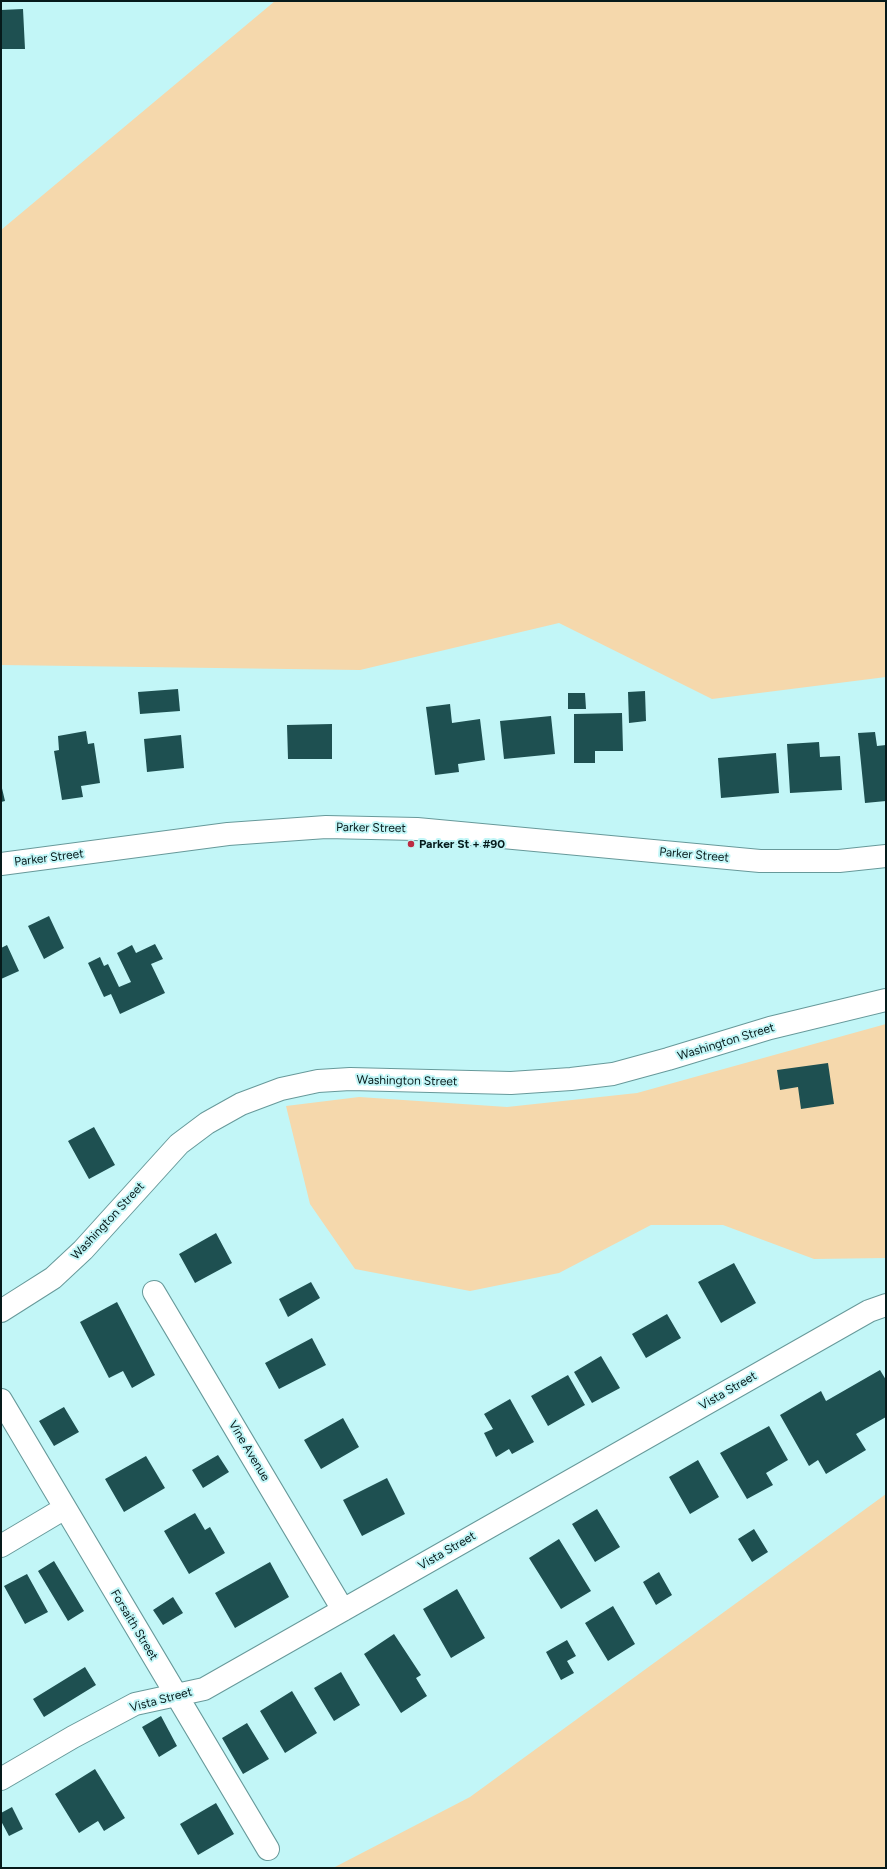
<!DOCTYPE html>
<style>
body{margin:0}
#map{position:relative;width:887px;height:1869px;overflow:hidden;background:#c2f6f7;font-family:Figtree,sans-serif}
canvas{display:block}
.frame{position:absolute;inset:0;border:2px solid #061a1b;pointer-events:none}
</style>
<div id="map">
<canvas width="887" height="1869"></canvas>
<div class="frame"></div>
</div>
<script>
const ctx = document.querySelector('canvas').getContext('2d');
ctx.lineJoin = 'round';
function fill(path, color) {
  ctx.fillStyle = color;
  ctx.fill(path, 'evenodd');
}
function stroke(path, color, width, dash) {
  ctx.strokeStyle = color;
  ctx.lineWidth = width;
  ctx.lineCap = dash ? 'butt' : 'round';
  ctx.setLineDash(dash || []);
  ctx.stroke(path);
}
function label(font, color, halo, rows, align = 'center') {
  ctx.font = font + ' Figtree,sans-serif';
  ctx.lineWidth = 4;
  ctx.setLineDash([]);
  ctx.textBaseline = 'middle';
  ctx.strokeStyle = halo;
  ctx.fillStyle = color;
  for (const [text, x, y, turn = 0] of rows) {
    ctx.save();
    ctx.translate(x, y);
    ctx.rotate((+turn || 0) * Math.PI / 180);
    ctx.textAlign = isNaN(turn) ? turn : align;
    if (halo) ctx.strokeText(text, 0, 0);
    ctx.fillText(text, 0, 0);
    ctx.restore();
  }
}
fill(new Path2D(`
 M275,1H886V677L712,699L559,623L360,670L1,665V230Z
 M886,1024V1258L814,1259L723,1225H651L559,1273L470,1291L355,1269L310,1204L286,1106L359,1097L507,1107L637,1093Z
 M886,1494V1868H333L470,1797Z`), '#f5d8ac');
fill(new Path2D(`
 M23,9L25,49H1V10Z
 M178,689L180,711L140,714L138,692Z
 M645,691L646,721L629,723L628,692Z
 M568,693H585L586,709H568Z
 M450,704L452,723L480,719L485,760L458,764L459,772L435,775L426,707Z
 M622,713L623,751H595V763H574V714Z
 M551,716L555,754L504,759L500,721Z
 M332,724V759H288L287,725Z
 M86,731L88,744L94,743L100,783L81,786L83,797L62,800L54,751L59,750L58,736Z
 M875,732L877,746L886,745V801L865,803L858,733Z
 M181,735L184,768L147,772L144,739Z
 M819,742L820,757L840,756L842,790L790,793L787,744Z
 M776,753L779,793L721,798L718,758Z
 M1,784L5,801L1,802Z
 M49,916L64,948L44,959L28,926Z
 M155,944L163,959L151,964L165,993L120,1014L111,994L104,997L88,963L100,957L104,966L108,964L119,987L131,982L117,953L132,945L136,953Z
 M7,945L19,971L1,979V948Z
 M828,1063L834,1104L801,1109L798,1087L780,1090L777,1070Z
 M94,1127L115,1165L89,1179L68,1141Z
 M216,1233L232,1263L195,1283L179,1254Z
 M734,1263L756,1303L721,1323L698,1282Z
 M311,1282L320,1298L288,1317L279,1299Z
 M117,1302L155,1375L132,1388L123,1371L109,1378L80,1322Z
 M667,1314L681,1338L646,1358L632,1334Z
 M312,1338L326,1365L279,1389L265,1363Z
 M601,1356L620,1388L592,1403L574,1372Z
 M880,1370L886,1380V1417L856,1434L866,1450L826,1474L818,1460L809,1466L780,1415L821,1391L826,1401Z
 M568,1375L585,1405L548,1426L531,1396Z
 M510,1399L534,1442L512,1454L509,1449L496,1457L484,1433L493,1429L484,1414Z
 M64,1407L79,1432L54,1446L39,1421Z
 M343,1418L359,1447L321,1469L304,1440Z
 M769,1426L788,1460L766,1473L773,1485L747,1499L720,1453Z
 M218,1455L229,1472L203,1488L192,1470Z
 M146,1456L165,1488L124,1512L105,1479Z
 M698,1460L719,1497L690,1514L669,1477Z
 M387,1478L405,1514L362,1536L343,1500Z
 M597,1509L620,1547L595,1562L572,1524Z
 M195,1513L205,1530L210,1527L225,1553L189,1574L164,1531Z
 M754,1529L768,1552L752,1562L738,1539Z
 M559,1539L591,1591L561,1609L529,1558Z
 M54,1561L84,1611L68,1621L38,1571Z
 M270,1562L289,1597L235,1628L215,1593Z
 M659,1572L672,1595L656,1605L643,1582Z
 M27,1574L48,1612L25,1624L4,1586Z
 M457,1589L485,1638L451,1658L423,1609Z
 M173,1597L183,1613L163,1625L153,1610Z
 M613,1606L635,1644L608,1661L585,1623Z
 M394,1634L421,1675L416,1678L427,1696L401,1713L364,1654Z
 M567,1640L576,1656L567,1661L574,1673L561,1680L546,1652Z
 M85,1667L96,1685L44,1717L33,1699Z
 M341,1672L360,1705L334,1721L314,1688Z
 M292,1691L317,1733L285,1753L260,1711Z
 M161,1716L177,1746L159,1757L142,1727Z
 M247,1723L269,1759L243,1774L222,1738Z
 M95,1769L125,1818L104,1831L98,1821L79,1833L55,1794Z
 M216,1803L234,1834L198,1855L180,1824Z
 M12,1807L23,1829L9,1836L1,1821V1813Z`), '#1e5051');
const minor = new Path2D(`
 M154,1292L343,1610
 M1,1311L53,1278L83,1250L179,1144L207,1123L241,1104L281,1089L318,1081L350,1079L511,1083L571,1079L613,1074L668,1059L770,1028L886,1000
 M1,1400L268,1849
 M1,1546L65,1508
 M1,1779L73,1737L135,1704L204,1689L869,1311L886,1305`);
const tertiary = new Path2D(`
 M1,864L228,834L326,827L417,829L760,861H839L886,856`);
stroke(minor, '#67999a', 24);
stroke(tertiary, '#67999a', 24);
stroke(minor, '#fff', 22);
stroke(tertiary, '#fff', 22);
for (const [x, y, r, color] of [
 [411,844,4,"#bc2b43"]
]) {
  const dot = new Path2D();
  dot.arc(x, y, r, 0, 2 * Math.PI);
  ctx.fillStyle = color;
  ctx.fill(dot);
  stroke(dot, '#c2f6f7', 1.5);
}
label('12px', '#061a1b', '#c2f6f7', [
 ["Parker Street",371,828,1],
 ["Parker Street",694,855,5],
 ["Parker Street",49,858,-7],
 ["Washington Street",726,1042,-17],
 ["Washington Street",407,1081,1],
 ["Washington Street",108,1221,-47],
 ["Vista Street",728,1391,-30],
 ["Vine Avenue",249,1451,59],
 ["Vista Street",447,1551,-30],
 ["Forsaith Street",134,1625,59],
 ["Vista Street",161,1700,-15]
]);
label('bold 12px', '#061a1b', '#c2f6f7', [
 ["Parker St + #90",419,844]
], 'left');
</script>
